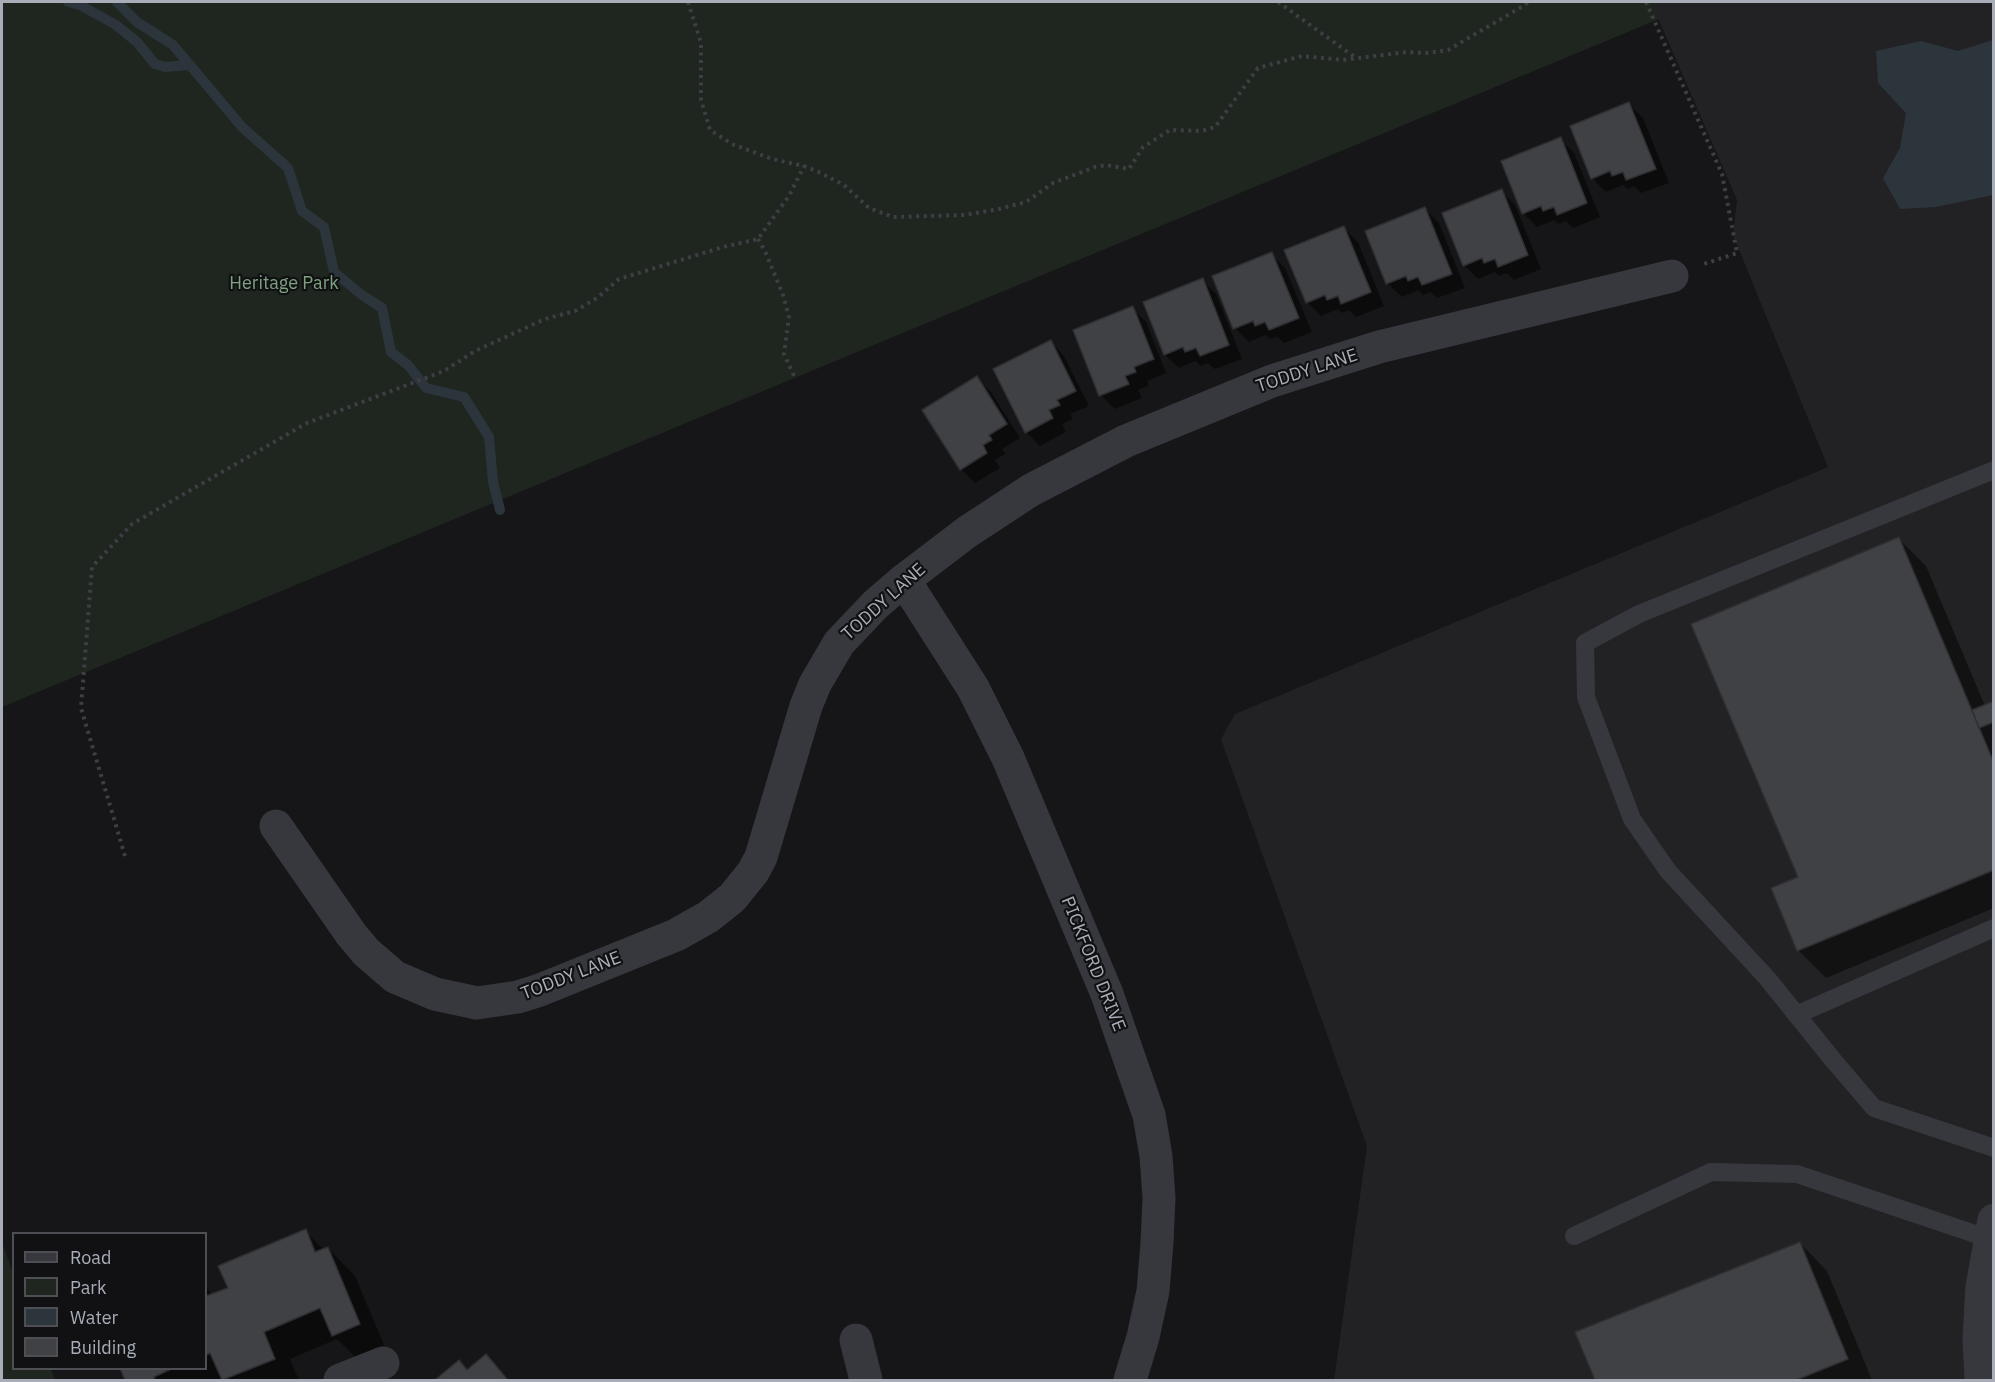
<!DOCTYPE html>
<html>
<head>
<meta charset="utf-8">
<style>
  body { margin:0 }
  #map { position:relative; width:1995px; height:1382px; overflow:hidden; background:#161618; font-family:"IBM Plex Sans",sans-serif }
  canvas { display:block }
  .frame { position:absolute; inset:0; border:3px solid #a8adb8; pointer-events:none }
  .legend { position:absolute; left:12px; top:1232px; width:195px; height:138px; box-sizing:border-box; background:#111113; border:2px solid #4d4f55; margin:0; padding:8px 10px; list-style:none; font-size:18px; color:#a8adb8 }
  .legend li { display:flex; align-items:center; gap:12px; height:30px }
  .legend b { width:30px; border:2px solid #4d4f55 }
</style>
</head>
<body>
<div id="map">
<canvas width="1995" height="1382"></canvas>
<div class="frame"></div>
<ul class="legend">
<li><b style="height:8px;background:#37383d"></b>Road</li>
<li><b style="height:16px;background:#1e261f"></b>Park</li>
<li><b style="height:16px;background:#2c353c"></b>Water</li>
<li><b style="height:16px;background:#404145"></b>Building</li>
</ul>
</div>
<script>
const c = document.querySelector('canvas').getContext('2d');
c.lineJoin = 'round';
function fill(path, color) {
  c.fillStyle = color;
  c.fill(path, 'evenodd');
}
function toPath(rows) {
  const path = new Path2D();
  for (const r of rows) {
    path.moveTo(r[0], r[1]);
    for (let i = 2; i < r.length; i += 2) path.lineTo(r[i], r[i + 1]);
  }
  return path;
}
function stroke(path, color, width, dash) {
  c.strokeStyle = color;
  c.lineWidth = width;
  c.lineCap = dash ? 'butt' : 'round';
  c.setLineDash(dash || []);
  c.stroke(path);
}
function write(font, color, halo, rows, align = 'center') {
  c.font = font + ' "IBM Plex Sans",sans-serif';
  c.lineWidth = 4.5;
  c.setLineDash([]);
  c.textBaseline = 'middle';
  c.strokeStyle = halo;
  c.fillStyle = color;
  for (const [text, x, y, turn = 0] of rows) {
    c.save();
    c.translate(x, y);
    c.rotate((+turn || 0) * Math.PI / 180);
    c.textAlign = isNaN(turn) ? turn : align;
    if (halo) c.strokeText(text, 0, 0);
    c.fillText(text, 0, 0);
    c.restore();
  }
}
const built = toPath([
  [1651,2,1993,2,1993,1380,1334,1380,1367,1146,1221,739,1235,714,1828,467,1733,235,1737,200]
]);
const green = toPath([
  [2,2,1651,2,1659,19,2,707],
  [2,1242,13,1273,14,1368,51,1369,55,1380,2,1380]
]);
const water = toPath([
  [1993,40,1993,195,1936,207,1900,209,1883,178,1900,148,1906,113,1878,83,1876,51,1921,41,1958,51]
]);
const shadow = toPath([
  [1629,104,1643,118,1669,183,1641,193,1634,186,1628,189,1623,185,1606,192,1592,178],
  [1560,139,1574,153,1600,217,1573,228,1566,221,1558,224,1554,220,1537,227,1523,213],
  [1501,191,1515,205,1541,269,1514,280,1507,273,1499,276,1495,272,1478,279,1464,265],
  [1425,209,1439,223,1465,288,1437,298,1430,292,1423,295,1419,290,1402,297,1388,284,1367,232],
  [1344,228,1358,242,1384,306,1356,317,1349,310,1342,313,1338,309,1321,316,1307,302],
  [1271,254,1285,268,1312,332,1284,343,1277,337,1270,339,1266,335,1249,342,1235,328],
  [1202,280,1216,294,1242,359,1215,369,1208,363,1200,366,1196,361,1179,368,1165,355,1145,303],
  [1132,308,1146,322,1166,373,1147,381,1149,386,1138,390,1142,398,1115,409,1101,395,1075,331],
  [1051,342,1064,356,1089,406,1070,414,1073,419,1062,424,1066,432,1040,446,1026,432],
  [977,378,991,392,1020,438,1002,449,1005,454,995,460,1000,468,975,483,961,469],
  [1899,539,1926,566,1985,706,1994,702,1994,908,1826,978,1799,951,1773,889,1800,878],
  [305,1231,324,1250,328,1248,355,1276,387,1352,361,1363,337,1339,290,1359,299,1380,126,1380,121,1368,206,1368,206,1287,214,1296,230,1289],
  [1800,1243,1827,1271,1872,1380,1596,1380,1577,1333],
  [486,1356,510,1380,437,1380,459,1362,468,1371]
]);
const stream = toPath([
  [68,2,80,5,116,25,137,42,155,64,165,67,189,65],
  [117,2,137,22,173,45,242,127,288,168,302,211,324,227,334,272,362,295,382,308,391,352,408,365,426,388,464,397,489,437,493,482,500,510]
]);
const building = toPath([
  [1629,102,1656,169,1626,180,1623,172,1612,176,1610,171,1591,179,1570,126,1629,102],
  [1561,137,1587,203,1557,215,1554,207,1543,211,1541,206,1522,214,1501,161,1561,137],
  [1502,189,1528,255,1498,267,1495,259,1484,263,1482,258,1463,266,1442,213,1502,189],
  [1425,207,1452,274,1422,285,1418,277,1408,281,1406,276,1386,284,1365,231,1425,207],
  [1344,226,1371,292,1341,304,1338,296,1327,300,1325,295,1306,303,1284,250,1344,226],
  [1272,252,1299,318,1269,330,1265,322,1255,326,1253,321,1233,329,1212,276,1272,252],
  [1203,278,1229,345,1200,356,1196,348,1185,352,1183,347,1164,355,1143,302,1203,278],
  [1133,306,1154,359,1134,367,1136,372,1125,376,1129,384,1099,396,1073,330,1133,306],
  [1051,340,1076,391,1057,400,1060,405,1049,410,1053,418,1025,433,993,369,1051,340],
  [977,376,1007,424,989,435,992,440,983,445,987,453,960,470,922,410,977,376],
  [1899,537,1994,763,1994,870,1797,951,1771,888,1798,877,1691,624,1899,537],
  [1994,701,1994,722,1979,728,1972,710,1994,701],
  [306,1229,315,1252,328,1247,360,1324,332,1336,320,1308,264,1332,275,1359,222,1380,210,1353,206,1355,206,1296,228,1288,218,1266,306,1229],
  [1800,1242,1848,1359,1796,1380,1595,1380,1575,1332,1800,1242],
  [486,1354,508,1380,435,1380,459,1360,467,1370,486,1354],
  [120,1368,173,1368,154,1377,155,1380,125,1380,120,1368]
]);
const path = toPath([
  [688,2,701,43,701,100,710,130,732,144,772,159,804,166,821,173,844,185,869,208,893,217,965,215,999,209,1026,202,1053,183,1095,167,1106,165,1129,169,1143,147,1170,130,1202,131,1215,127,1258,68,1302,56,1343,60,1407,52,1428,53,1448,50,1525,5,1528,2],
  [1278,2,1356,58],
  [1646,2,1722,174,1737,253,1701,265],
  [758,239,765,251,783,295,789,317,784,354,795,378],
  [125,856,81,708,92,567,132,524,307,423,444,371,475,351,545,319,575,311,597,298,619,279,723,247,758,239,789,196,804,166]
]);
const service = toPath([
  [1994,470,1639,614,1585,643,1586,697,1632,819,1668,871,1767,978,1833,1060,1874,1108,1994,1148],
  [1796,1015,1994,928],
  [1574,1236,1711,1172,1797,1174,1990,1239]
]);
const minor = toPath([
  [904,580,973,688,1008,758,1107,994,1149,1115,1156,1156,1159,1198,1157,1243,1153,1291,1143,1337,1130,1380],
  [276,826,351,934,366,952,395,977,435,994,477,1003,518,997,540,990,676,935,708,917,732,898,753,872,761,857,806,706,815,684,839,643,875,605,904,580,967,532,1031,490,1126,441,1272,381,1379,347,1672,276],
  [856,1340,866,1380],
  [340,1380,383,1363],
  [1981,1380,1979,1337,1982,1287,1994,1220]
]);
const parkNames = [
  ["Heritage Park",284,284]
];
const streetNames = [
  ["TODDY LANE",1307,371,-18],
  ["TODDY LANE",884,602,-42],
  ["PICKFORD DRIVE",1093,964,68],
  ["TODDY LANE",571,976,-21]
];
fill(built, '#222225');
fill(green, '#1e261f');
fill(water, '#2c353c');
fill(shadow, '#0007');
stroke(stream, '#2c353c', 10);
fill(building, '#404145');
stroke(building, '#303034', 1.5);
stroke(path, '#3d3f44', 4, [3, 4.5]);
stroke(service, '#37383d', 18);
stroke(minor, '#37383d', 33);
write('18px', '#7fa381', '#111113', parkNames);
write('18px', '#a8adb8', '#111113', streetNames);
</script>
</body>
</html>
